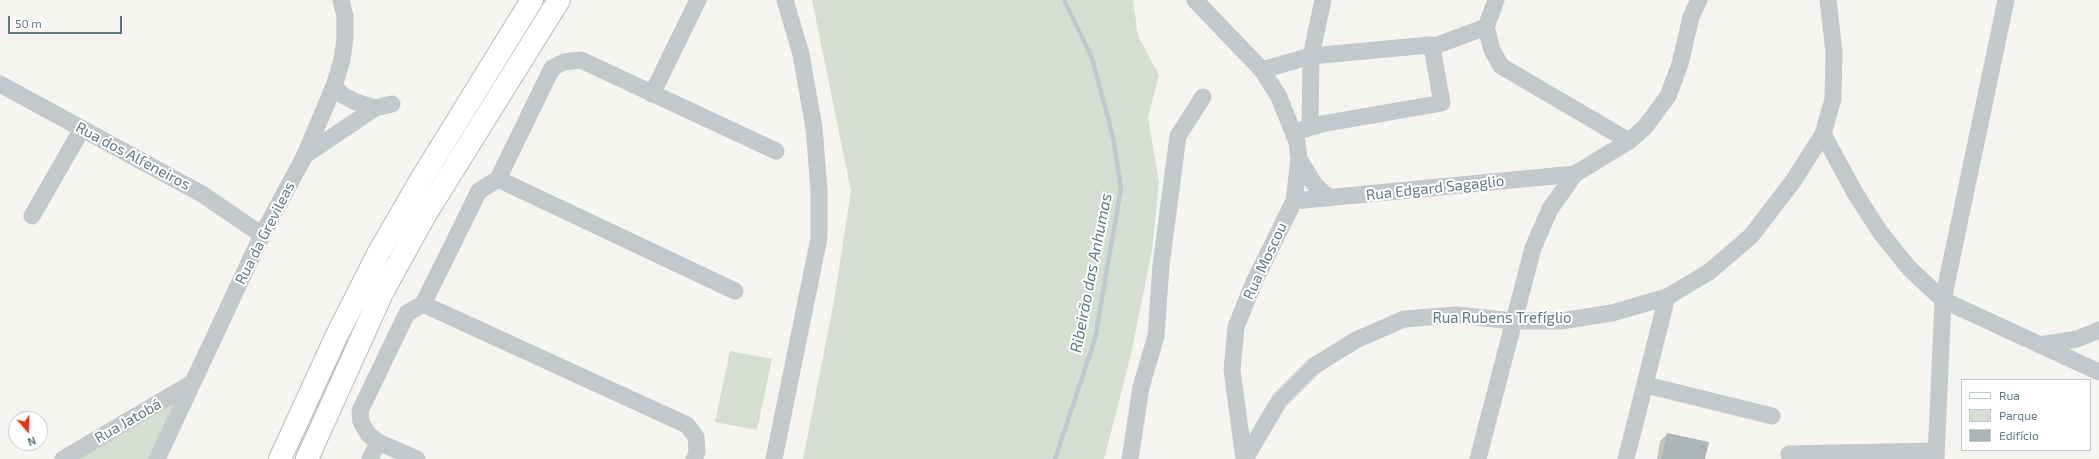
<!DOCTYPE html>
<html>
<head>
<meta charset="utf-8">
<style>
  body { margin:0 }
  #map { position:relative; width:2099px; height:459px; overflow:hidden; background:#f5f4f0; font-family:"Exo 2",sans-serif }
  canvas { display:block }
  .legend { position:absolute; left:1961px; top:379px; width:130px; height:72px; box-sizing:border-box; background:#fff; border:1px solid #bfc9ce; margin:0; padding:5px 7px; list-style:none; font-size:12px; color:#607884 }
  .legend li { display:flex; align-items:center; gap:8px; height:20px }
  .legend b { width:20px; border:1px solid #bfc9ce }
  .north { position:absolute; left:8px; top:411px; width:40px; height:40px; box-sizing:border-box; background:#fff; border:1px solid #bfc9ce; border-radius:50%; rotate:160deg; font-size:11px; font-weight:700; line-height:16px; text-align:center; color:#607884 }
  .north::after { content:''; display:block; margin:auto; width:14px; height:18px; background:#f42d10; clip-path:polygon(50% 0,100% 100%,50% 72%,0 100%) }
  .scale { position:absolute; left:8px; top:16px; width:114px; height:18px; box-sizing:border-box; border:2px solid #607884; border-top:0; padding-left:5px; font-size:12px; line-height:14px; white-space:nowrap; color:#607884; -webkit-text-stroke:3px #fff; paint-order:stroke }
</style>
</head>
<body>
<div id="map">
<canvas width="2099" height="459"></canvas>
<ul class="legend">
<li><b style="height:5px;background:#fff"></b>Rua</li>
<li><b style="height:11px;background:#d6ddd1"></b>Parque</li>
<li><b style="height:11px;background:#aab5b8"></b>Edifício</li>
</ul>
<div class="north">N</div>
<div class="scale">50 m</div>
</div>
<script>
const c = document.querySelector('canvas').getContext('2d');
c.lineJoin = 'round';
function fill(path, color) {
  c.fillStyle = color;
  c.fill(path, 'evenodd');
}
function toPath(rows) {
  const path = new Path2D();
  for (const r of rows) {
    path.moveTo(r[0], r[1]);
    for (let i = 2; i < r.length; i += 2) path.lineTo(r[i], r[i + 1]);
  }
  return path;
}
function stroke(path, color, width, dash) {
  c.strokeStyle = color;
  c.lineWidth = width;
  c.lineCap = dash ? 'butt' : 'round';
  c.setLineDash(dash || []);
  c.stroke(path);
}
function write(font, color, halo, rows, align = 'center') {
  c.font = font + ' "Exo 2",sans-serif';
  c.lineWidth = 4;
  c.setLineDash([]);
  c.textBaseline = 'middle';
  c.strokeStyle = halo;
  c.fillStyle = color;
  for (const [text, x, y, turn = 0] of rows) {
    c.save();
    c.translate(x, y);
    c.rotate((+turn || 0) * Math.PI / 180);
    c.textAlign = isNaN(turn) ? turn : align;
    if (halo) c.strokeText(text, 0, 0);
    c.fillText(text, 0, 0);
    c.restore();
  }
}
const green = toPath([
  [812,0,1133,0,1138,36,1159,75,1148,118,1159,182,1152,250,1130,359,1104,459,803,459,834,301,851,191],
  [730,351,772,359,757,430,715,422],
  [181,396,151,459,82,459,78,457]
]);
const shadow = toPath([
  [1667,434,1704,459,1657,459,1660,441]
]);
const stream = toPath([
  [1055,459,1095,339,1121,188,1113,137,1092,58,1064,0]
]);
const building = toPath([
  [1667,433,1709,442,1705,459,1661,459]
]);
const minor = toPath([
  [1195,0,1262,70,1279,97,1297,142,1299,159,1294,201,1254,282,1236,327,1232,370,1244,459],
  [1496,0,1486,27,1492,50,1501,66,1629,141],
  [1432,47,1486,27],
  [1262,70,1311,56,1430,45,1432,47],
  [0,84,202,194,262,235],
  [334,86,342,95,356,102,375,108],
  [652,94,698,0],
  [1310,127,1311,56,1323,0],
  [1301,130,1322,124,1442,103,1432,47],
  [1823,134,1855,193,1880,232,1909,268,1943,300,2099,372],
  [304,156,375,108,392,104],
  [1299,159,1315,185,1329,198],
  [498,179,735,291],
  [1294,201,1575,174],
  [32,216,82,129],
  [423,304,479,191,498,179,552,68,564,62,581,60,776,151],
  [2040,345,2077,339,2099,330],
  [1646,385,1772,416],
  [1789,454,1936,451],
  [63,459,192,383],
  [157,459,262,235,304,157,334,86,342,60,345,37,345,16,341,0],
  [370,459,378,442],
  [417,459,378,442,368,434,361,422,360,411,407,313,423,304,687,425,696,437,697,452,694,459],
  [774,459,819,238,819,190,814,128,801,54,785,0],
  [1130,459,1141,387,1156,336,1161,265,1178,136,1203,97],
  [1245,459,1279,401,1314,366,1356,340,1404,319,1456,315,1513,321,1561,321,1612,313,1667,297,1709,272,1751,236,1794,180,1823,134,1833,99,1834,52,1828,0],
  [1478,459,1533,248,1550,209,1575,174,1629,141,1645,127,1668,96,1680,64,1691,17,1699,0],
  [1626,459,1667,297],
  [1936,459,1943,300,2006,0]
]);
const major = toPath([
  [280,459,336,337,379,252,422,178,532,0],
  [307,459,382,293,425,215,559,0]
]);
const streetNames = [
  ["Rua dos Alfeneiros",133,156,28],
  ["Rua Edgard Sagaglio",1435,188,-6],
  ["Rua da Grevileas",265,233,-63],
  ["Rua Moscou",1265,261,-65],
  ["Rua Rubens Trefíglio",1502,318],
  ["Rua Jatobá",128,421,-30]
];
const waterNames = [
  ["Ribeirão das Anhumas",1091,273,-79]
];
fill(green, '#d6ddd1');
fill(shadow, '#0003');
stroke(stream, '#bccace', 4.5);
fill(building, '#aab5b8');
stroke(major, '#b6bbbe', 24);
stroke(minor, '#c3c8ca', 17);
stroke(major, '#fff', 22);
write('15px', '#607884', '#fff', streetNames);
write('italic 16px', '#5c7b82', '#fff', waterNames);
</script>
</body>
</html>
